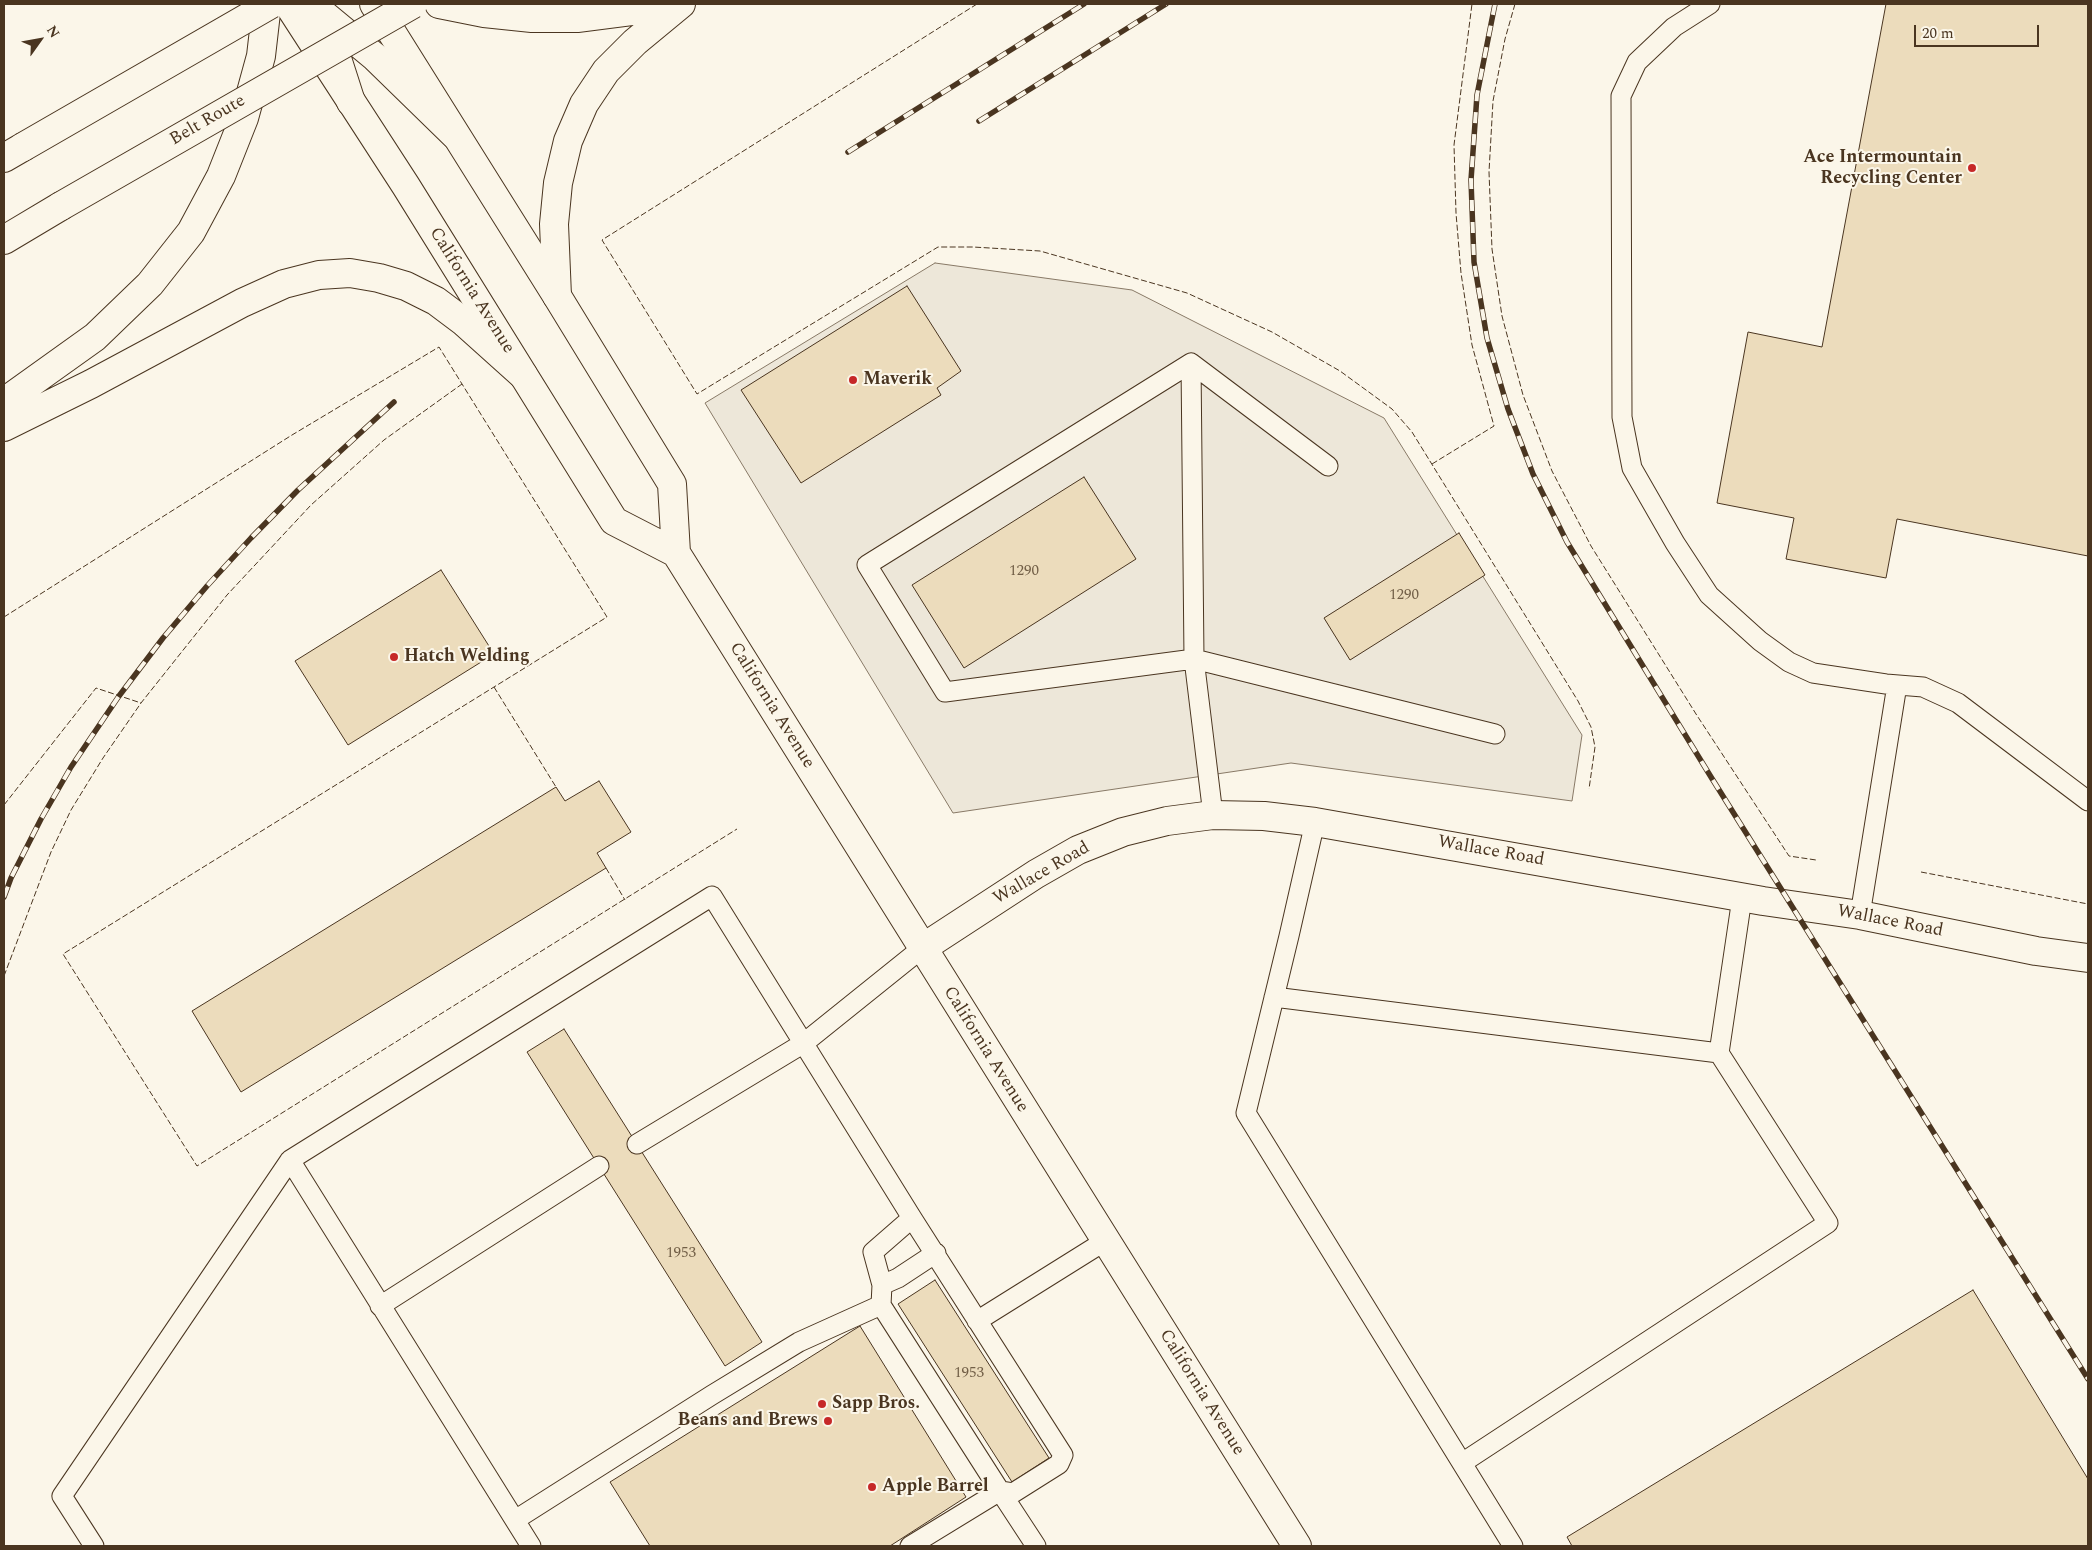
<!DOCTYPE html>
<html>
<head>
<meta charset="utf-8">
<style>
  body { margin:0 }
  #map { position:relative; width:2092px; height:1550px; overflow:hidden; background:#fbf6e9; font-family:Spectral,serif }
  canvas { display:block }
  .frame { position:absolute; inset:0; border:5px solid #4a3520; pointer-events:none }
  .north { position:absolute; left:15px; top:15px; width:50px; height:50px; -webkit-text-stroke:4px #fbf6e9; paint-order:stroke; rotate:58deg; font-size:14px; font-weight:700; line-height:20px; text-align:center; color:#4a3520 }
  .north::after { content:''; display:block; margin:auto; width:18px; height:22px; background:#4a3520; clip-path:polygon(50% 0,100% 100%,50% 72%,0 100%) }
  .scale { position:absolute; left:1914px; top:25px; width:125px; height:22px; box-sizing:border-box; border:2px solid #4a3520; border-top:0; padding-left:6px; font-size:15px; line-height:18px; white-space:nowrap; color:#4a3520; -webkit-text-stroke:4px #fbf6e9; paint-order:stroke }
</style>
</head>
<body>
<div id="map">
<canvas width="2092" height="1550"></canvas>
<div class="frame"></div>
<div class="north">N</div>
<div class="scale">20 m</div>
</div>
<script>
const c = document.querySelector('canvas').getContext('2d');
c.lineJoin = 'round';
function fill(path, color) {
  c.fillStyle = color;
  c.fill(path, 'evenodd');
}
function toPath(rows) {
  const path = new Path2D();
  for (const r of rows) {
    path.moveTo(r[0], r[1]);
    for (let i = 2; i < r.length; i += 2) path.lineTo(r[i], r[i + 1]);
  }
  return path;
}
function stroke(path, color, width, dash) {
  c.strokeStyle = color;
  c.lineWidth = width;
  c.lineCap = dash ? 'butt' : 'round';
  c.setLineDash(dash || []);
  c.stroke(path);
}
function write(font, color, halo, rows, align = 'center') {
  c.font = font + ' Spectral,serif';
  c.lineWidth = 4;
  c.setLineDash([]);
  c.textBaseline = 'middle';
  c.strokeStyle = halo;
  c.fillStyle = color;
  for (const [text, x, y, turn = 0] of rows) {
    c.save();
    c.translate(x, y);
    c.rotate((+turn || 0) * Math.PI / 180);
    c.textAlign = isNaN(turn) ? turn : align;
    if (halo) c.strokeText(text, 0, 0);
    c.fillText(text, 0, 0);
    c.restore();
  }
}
const parking = toPath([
  [935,263,1132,290,1384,418,1582,735,1572,801,1291,763,953,813,705,403,935,263]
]);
const building = toPath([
  [1886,4,2088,4,2088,556,1897,519,1886,578,1786,559,1794,518,1717,503,1748,332,1822,347,1886,4],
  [907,286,961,371,937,388,941,395,801,483,741,390,907,286],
  [1084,477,1136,559,964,668,912,585,1084,477],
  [1459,533,1485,575,1350,660,1324,618,1459,533],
  [441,570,494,654,348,745,295,661,441,570],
  [599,781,631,832,597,853,606,868,241,1092,192,1011,556,787,565,801,599,781],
  [564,1029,762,1342,725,1366,527,1052,564,1029],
  [935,1280,1049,1458,1012,1482,898,1304,935,1280],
  [1973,1290,2088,1479,2088,1546,1572,1546,1567,1537,1973,1290],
  [860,1326,966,1497,890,1546,650,1546,610,1482,860,1326]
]);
const service = toPath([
  [1710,4,1674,27,1637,62,1621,96,1622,417,1632,468,1675,543,1709,595,1760,641,1789,662,1813,673,1886,684,1923,687,1958,703,2088,801],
  [1191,363,1194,659,1495,734],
  [1213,815,1194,659,945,692,867,565,1191,363,1328,466],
  [1315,822,1289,936,1246,1113,1513,1546],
  [1860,915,1897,685],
  [1274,997,1719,1053,1742,898],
  [637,1144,804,1043,921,949],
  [882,1285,873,1252,912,1218],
  [380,1306,599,1166],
  [977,1321,1105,1241],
  [1462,1463,1828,1223,1719,1053],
  [515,1520,712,1395,799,1342,881,1305],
  [94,1546,62,1496,290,1160],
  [531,1546,290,1160,712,896,912,1218,1063,1455,1059,1464,1013,1493,1000,1491,1036,1546],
  [910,1546,1000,1491,881,1305,882,1285,898,1278,936,1253]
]);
const minor = toPath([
  [921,949,1036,874,1078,850,1123,832,1167,821,1213,815,1264,816,1315,822,1763,901,1860,915,2036,951,2088,958]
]);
const secondary = toPath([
  [288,4,406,186,614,521,676,553],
  [374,4,557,296,672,484,676,553,1297,1546]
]);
const motorway = toPath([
  [311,4,375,57,455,135],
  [439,4,484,13,532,18,577,18,678,5],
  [327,27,351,102],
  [4,158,23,147],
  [4,240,61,206],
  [557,296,554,224,558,183,568,141,584,104,606,71,635,42,681,4],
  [4,402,95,337,150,284,191,232,221,176,244,118,261,56,267,4],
  [4,427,91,384,242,303,284,284,319,275,350,273,379,278,406,286,436,301,464,322,523,375]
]);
const rail = toPath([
  [1495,4,1477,95,1471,180,1474,262,1487,338,1508,409,1533,474,1567,542,1711,777,2088,1379],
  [979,121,1166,4],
  [848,152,1084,4],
  [4,897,11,878,41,819,71,767,119,696,163,638,207,586,251,538,298,490,394,402]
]);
const motorwayBridge = toPath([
  [23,147,271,4],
  [61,206,413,4]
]);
const fence = toPath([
  [977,4,602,240,697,394,938,247,973,247,1040,251,1187,293,1272,332,1340,371,1392,409,1412,432,1578,701,1591,727,1595,747,1589,789],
  [1515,4,1505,39,1493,101,1489,172,1492,249,1502,316,1523,395,1552,471,1591,546,1696,714,1789,856,1816,860],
  [1432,464,1494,426,1472,345,1461,273,1456,213,1454,145,1472,4],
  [4,617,292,435,439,347,607,617,63,954,197,1166,737,829],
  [494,687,556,787],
  [4,805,96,688,141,703],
  [606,868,625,900],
  [1921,872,2088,904],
  [4,976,51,852,71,810,103,758,141,703,227,595,311,505,384,440,462,384]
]);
const markers = [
  [1972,168,5,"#c62828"],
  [853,380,5,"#c62828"],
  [394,657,5,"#c62828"],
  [822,1404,5,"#c62828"],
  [828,1421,5,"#c62828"],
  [872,1487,5,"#c62828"]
];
const numberNames = [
  ["1290",1024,572],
  ["1290",1404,596],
  ["1953",681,1254],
  ["1953",969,1374]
];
const streetNames = [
  ["Belt Route",208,121,-30],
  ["California Avenue",471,291,58],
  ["California Avenue",771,706,58],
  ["Wallace Road",1491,852,10],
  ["Wallace Road",1042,874,-30],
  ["Wallace Road",1890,922,11],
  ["California Avenue",985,1050,58],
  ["California Avenue",1201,1393,58]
];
const poiNames = [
  ["Ace Intermountain",1962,158,"right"],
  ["Recycling Center",1962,179,"right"],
  ["Maverik",863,380],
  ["Hatch Welding",404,657],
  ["Sapp Bros.",832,1404],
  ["Beans and Brews",818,1421,"right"],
  ["Apple Barrel",882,1487]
];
fill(parking, '#ede7d9');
stroke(parking, '#887966', 1);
fill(building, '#ecdcbc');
stroke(building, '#4a3520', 1);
stroke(service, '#4a3520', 21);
stroke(minor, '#4a3520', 30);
stroke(secondary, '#4a3520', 30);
stroke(motorway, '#4a3520', 30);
stroke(service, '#fbf6e9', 19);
stroke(minor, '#fbf6e9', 28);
stroke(secondary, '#fbf6e9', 28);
stroke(motorway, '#fbf6e9', 28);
stroke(rail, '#4a3520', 5.5);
stroke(rail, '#fbf6e9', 4, [11]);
stroke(motorwayBridge, '#4a3520', 30, []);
stroke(motorwayBridge, '#fbf6e9', 28);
stroke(fence, '#4a3520', 1, [6, 2.5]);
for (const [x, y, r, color] of markers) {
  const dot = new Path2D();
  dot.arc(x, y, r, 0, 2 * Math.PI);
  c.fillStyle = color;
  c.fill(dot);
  stroke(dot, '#fbf6e9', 2);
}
write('15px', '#725f47', null, numberNames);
write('18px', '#4a3520', '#fbf6e9', streetNames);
write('bold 18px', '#4a3520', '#fbf6e9', poiNames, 'left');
</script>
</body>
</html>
